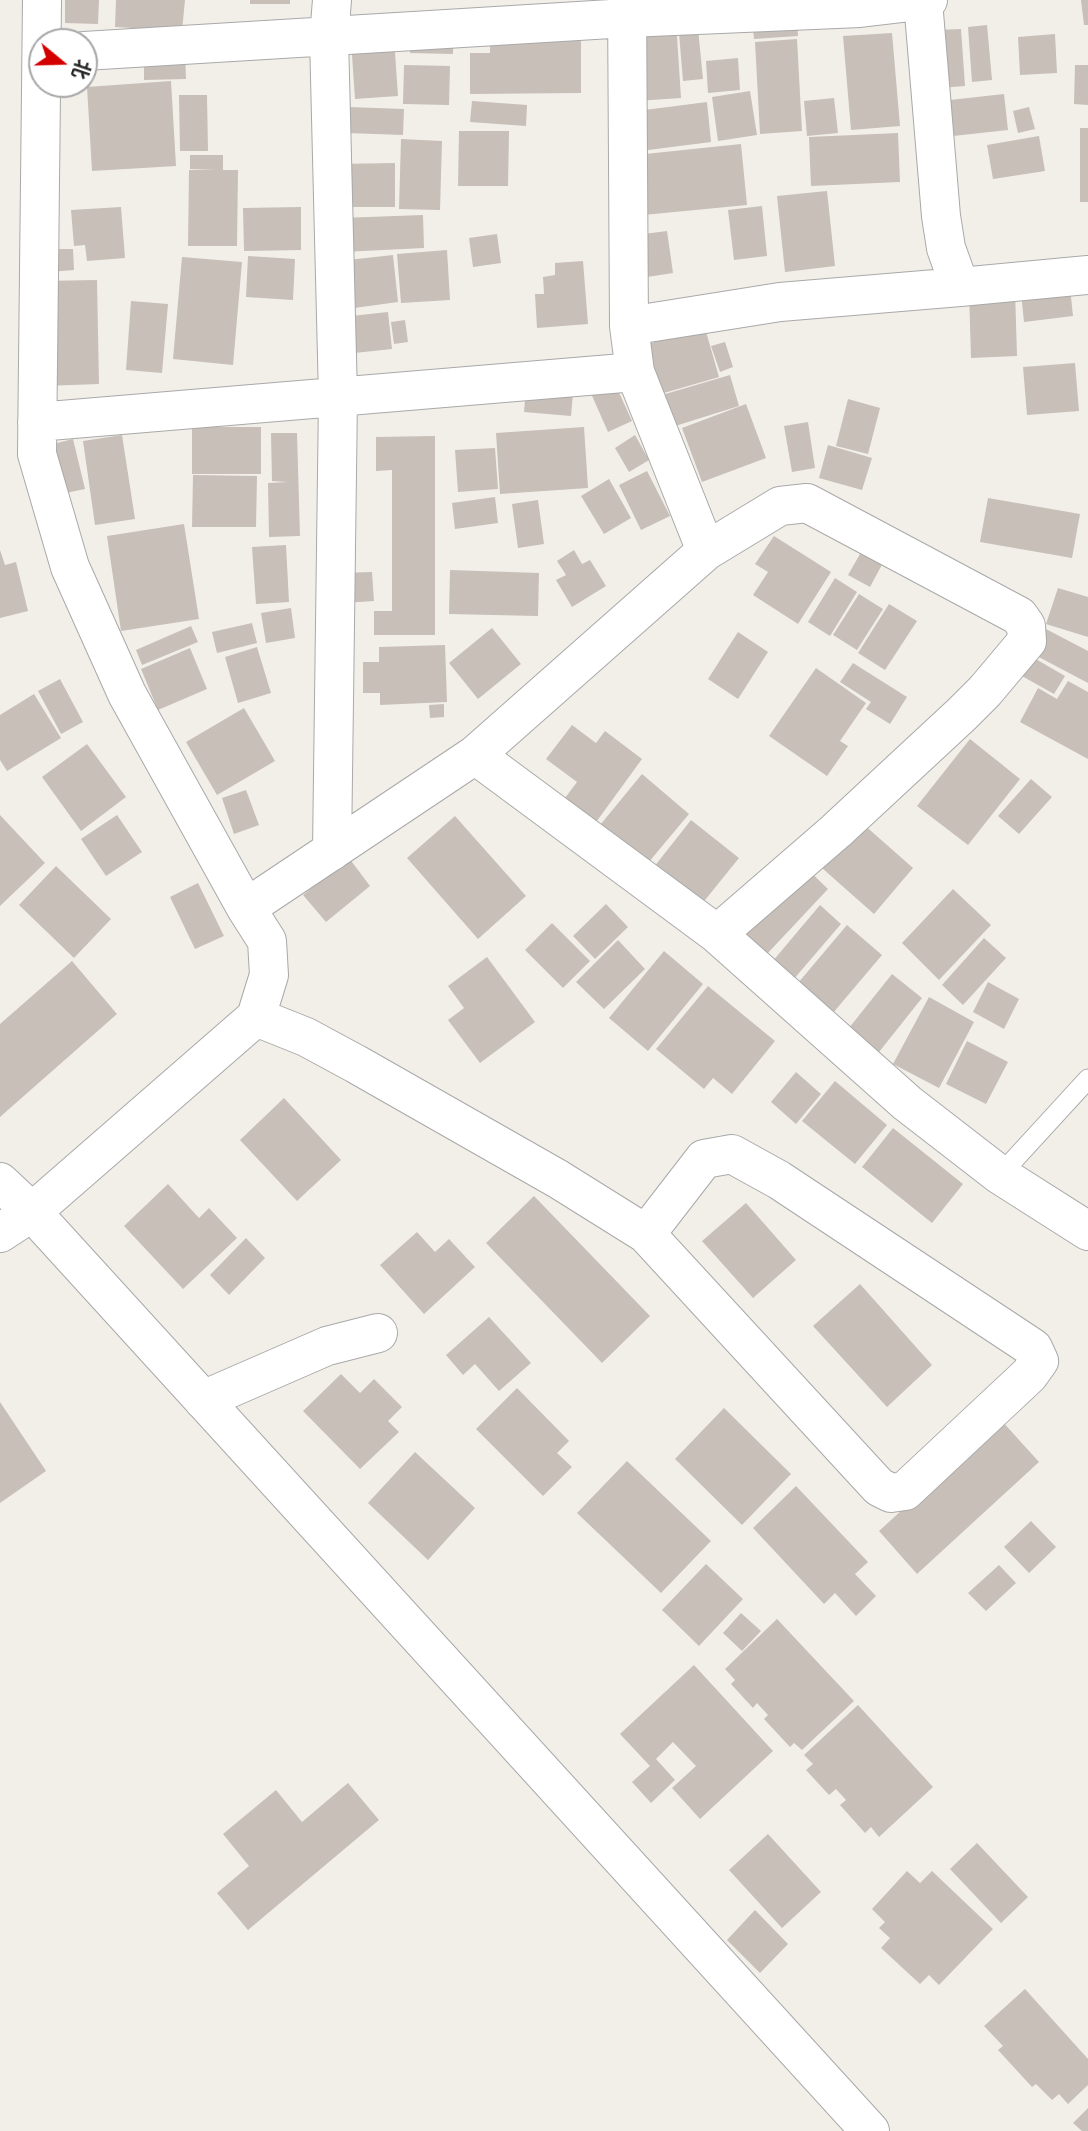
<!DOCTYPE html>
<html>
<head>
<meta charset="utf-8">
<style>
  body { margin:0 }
  #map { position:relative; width:1088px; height:2131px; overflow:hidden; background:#f2efe9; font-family:Figtree,"Noto Sans SC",sans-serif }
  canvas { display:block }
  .north { position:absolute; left:28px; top:28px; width:70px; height:70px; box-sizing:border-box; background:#fff; border:2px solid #a7a7a7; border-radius:50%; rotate:109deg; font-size:19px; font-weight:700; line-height:28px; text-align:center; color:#222 }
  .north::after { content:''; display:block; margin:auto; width:24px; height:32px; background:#d40000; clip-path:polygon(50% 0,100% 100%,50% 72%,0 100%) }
</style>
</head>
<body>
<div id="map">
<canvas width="1088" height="2131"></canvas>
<div class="north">北</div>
</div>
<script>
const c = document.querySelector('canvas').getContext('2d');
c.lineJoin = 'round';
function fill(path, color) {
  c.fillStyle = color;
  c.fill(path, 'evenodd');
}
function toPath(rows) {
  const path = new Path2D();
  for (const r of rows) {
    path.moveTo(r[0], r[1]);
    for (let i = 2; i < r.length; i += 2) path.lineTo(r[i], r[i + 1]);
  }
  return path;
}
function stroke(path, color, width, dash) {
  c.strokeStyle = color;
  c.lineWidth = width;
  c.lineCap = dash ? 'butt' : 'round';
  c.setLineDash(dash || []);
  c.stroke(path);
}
const building = toPath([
  [65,0,99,0,98,24,65,23],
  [116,0,185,0,182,31,115,27],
  [250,0,290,0,290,4,250,4],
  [1081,0,1088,0,1088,25,1084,25],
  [796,6,798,36,754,39,751,10],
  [697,19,703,79,683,81,678,21],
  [676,21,681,98,621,102,616,24],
  [987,25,992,80,972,82,968,27],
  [581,27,581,93,470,94,470,53,490,53,490,40],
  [961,29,965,86,939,88,935,30],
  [410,32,453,33,453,54,410,53],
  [892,33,900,126,851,130,843,36],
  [1055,34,1057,73,1020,75,1018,37],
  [394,38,398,96,355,99,351,41],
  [797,39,802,131,760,134,755,42],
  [144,52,185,52,186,79,144,80],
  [738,58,740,90,708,93,706,61],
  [404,65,450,66,449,105,403,104],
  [1075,65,1088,65,1088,105,1074,104],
  [171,81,176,166,92,171,87,87],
  [750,91,757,135,718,141,712,97],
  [1004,94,1008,130,944,137,941,101],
  [179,95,207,95,208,151,180,151],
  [834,98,838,133,807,136,804,101],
  [472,101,527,105,526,126,470,122],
  [707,102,711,142,625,153,621,113],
  [348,107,404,109,403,135,347,133],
  [1029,107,1035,129,1018,133,1013,111],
  [1080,128,1088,128,1088,202,1080,202],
  [459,131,509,131,508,186,458,186],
  [898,133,900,182,811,186,809,137],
  [1039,136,1045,171,993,179,987,145],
  [401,139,442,141,440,210,399,209],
  [741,144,747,205,633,216,626,156],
  [190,155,223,155,223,170,238,170,237,246,188,246,189,170,216,170,190,169],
  [395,163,395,207,335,207,336,164],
  [827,191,835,266,785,272,777,196],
  [762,206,767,256,734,260,728,210],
  [121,207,125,258,87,261,85,245,74,246,71,210],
  [301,207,301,250,244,251,243,208],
  [423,215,424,248,342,252,340,218],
  [667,231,673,273,634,279,628,236],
  [497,234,501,263,473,267,469,238],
  [47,249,73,249,74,270,49,272],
  [447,250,450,300,401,303,397,254],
  [393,255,398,302,354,308,348,260],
  [248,256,295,259,293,300,246,297],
  [182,257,242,262,233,365,173,359],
  [583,261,588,324,537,328,535,294,544,294,543,277,555,275,555,263],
  [1069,278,1073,316,1024,322,1020,283],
  [97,280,99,384,43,386,42,281],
  [1015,290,1017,356,971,358,969,291],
  [131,301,168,304,162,373,126,370],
  [388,312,392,349,345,354,342,317],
  [405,320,408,342,394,344,391,322],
  [705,328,719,377,657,395,644,345],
  [725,342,733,367,720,372,711,346],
  [605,362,632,421,608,432,582,373],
  [1075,363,1079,411,1027,415,1023,367],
  [730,375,739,406,672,427,662,395],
  [527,377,574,381,571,416,524,412],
  [848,399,880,408,868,454,836,446],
  [746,404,766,458,702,482,682,428],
  [808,422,815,468,792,472,784,426],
  [192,427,261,427,261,474,192,474],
  [584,427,588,488,500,494,496,433],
  [271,433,297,433,300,536,269,537,268,483,288,482,272,481],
  [122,435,135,519,95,525,83,441],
  [635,435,649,460,629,472,615,448],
  [435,436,435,635,374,635,374,611,392,611,392,470,376,471,376,437],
  [73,439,85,489,61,494,49,445],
  [828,445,872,458,862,490,819,478],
  [495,448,498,489,458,492,455,450],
  [647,471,670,516,641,530,619,485],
  [193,475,257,476,256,527,192,527],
  [609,479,631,518,604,534,581,496],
  [495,497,498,523,455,529,452,503],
  [988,498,1080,514,1072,558,980,542],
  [538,500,544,544,518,548,512,504],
  [184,524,199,619,121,631,107,536],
  [774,536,831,572,798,624,753,595,768,572,755,564],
  [286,545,289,602,256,604,252,547],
  [864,547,885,559,870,587,848,575],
  [0,550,5,565,16,562,28,611,0,618],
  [574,550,582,564,590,560,606,586,572,607,556,580,566,575,557,561],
  [450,570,539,573,538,616,449,614],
  [372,572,374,601,343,603,342,573],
  [835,578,857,592,830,636,808,622],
  [1058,588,1088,597,1088,637,1046,624],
  [859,594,883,609,857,650,833,635],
  [889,604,917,621,885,670,858,653],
  [291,608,295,638,266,643,261,613],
  [252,623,257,643,217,653,212,632],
  [191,626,198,642,142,665,136,650],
  [492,628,521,664,478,699,449,663],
  [1046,629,1088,651,1088,683,1033,654],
  [738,632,768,652,738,699,708,679],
  [445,645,447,702,380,705,380,693,363,693,363,662,379,662,379,647],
  [257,647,271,693,238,703,225,657],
  [1015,647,1065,676,1054,694,1004,666],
  [190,648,207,689,158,710,141,669],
  [853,663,907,697,890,724,866,709,871,702,840,682],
  [816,668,866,703,840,741,848,746,827,776,769,736],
  [60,679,83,722,61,734,38,691],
  [1068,681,1088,692,1088,759,1020,722,1038,688,1057,699],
  [34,694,61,738,7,771,0,760,0,715],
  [444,704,444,717,430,718,429,705],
  [244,708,275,761,217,795,186,742],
  [572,725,596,743,605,731,642,759,594,825,562,802,577,782,546,759],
  [970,739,1020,779,968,845,917,806],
  [87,744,126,797,81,831,42,777],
  [642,774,689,814,643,869,596,830],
  [1031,779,1052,797,1019,834,998,816],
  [246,790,259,825,234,834,222,798],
  [0,815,45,863,0,906],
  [117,815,142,852,106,876,81,839],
  [455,816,526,896,478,939,407,858],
  [691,820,739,858,697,910,650,872],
  [862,823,913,868,874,914,822,868],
  [349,858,370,886,326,922,303,895],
  [800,862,828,889,766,955,738,929],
  [56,866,111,919,74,958,19,905],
  [198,883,224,936,195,949,170,897],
  [953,889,991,925,939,980,902,943],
  [606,904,628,927,595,959,573,936],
  [820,905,841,924,793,980,772,962],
  [552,923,590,961,563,988,525,950],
  [847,925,882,955,833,1013,798,983],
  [984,938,1006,958,963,1005,942,985],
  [618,940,645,969,604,1009,576,982],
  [664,951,703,984,648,1051,609,1018],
  [487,957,535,1022,480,1063,448,1020,464,1008,448,986],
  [72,961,117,1014,0,1117,0,1024],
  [892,974,922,998,879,1052,849,1028],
  [988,982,1019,999,1004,1029,973,1012],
  [708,986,775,1041,732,1094,713,1078,704,1089,656,1049],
  [929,997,974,1022,939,1088,893,1064],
  [967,1041,1008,1062,986,1104,946,1084],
  [796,1072,821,1094,796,1124,771,1102],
  [835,1081,887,1125,855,1164,802,1121],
  [284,1098,341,1160,297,1201,240,1140],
  [893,1128,963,1184,932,1223,862,1167],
  [168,1184,199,1218,209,1208,237,1238,183,1289,124,1226],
  [534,1196,650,1316,602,1363,486,1243],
  [746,1203,796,1260,753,1298,702,1241],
  [417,1232,435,1252,449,1239,475,1267,424,1314,380,1265],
  [246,1238,265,1258,229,1295,210,1275],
  [860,1284,932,1365,887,1407,813,1326],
  [489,1317,531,1363,499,1391,475,1364,463,1375,446,1355],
  [341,1374,360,1393,374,1379,402,1407,388,1421,399,1432,360,1469,303,1411],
  [517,1388,569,1441,557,1453,572,1467,543,1496,476,1429],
  [0,1402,46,1471,0,1503],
  [724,1408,791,1474,742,1525,675,1459],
  [1001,1420,1039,1462,917,1574,879,1531],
  [415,1452,475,1508,428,1560,368,1503],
  [627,1461,711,1541,661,1593,577,1513],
  [796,1486,868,1562,855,1574,876,1596,856,1616,835,1593,824,1604,753,1528],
  [1031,1521,1056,1547,1029,1573,1004,1547],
  [706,1564,743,1599,699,1646,662,1610],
  [999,1565,1016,1583,986,1611,968,1593],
  [741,1613,761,1631,742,1651,723,1633],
  [777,1619,854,1701,802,1750,794,1743,790,1747,764,1719,768,1715,757,1703,753,1708,731,1684,735,1680,725,1669],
  [694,1665,773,1751,700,1819,672,1788,696,1766,673,1742,656,1759,675,1780,651,1803,632,1782,650,1766,620,1734],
  [858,1705,933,1787,879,1837,871,1827,865,1833,840,1805,846,1800,836,1789,829,1795,806,1770,813,1764,804,1755],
  [348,1783,379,1820,248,1930,217,1893,249,1866,223,1834,276,1790,302,1822],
  [768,1834,821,1892,782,1928,729,1870],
  [977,1843,1028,1897,1001,1923,950,1869],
  [907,1871,920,1883,932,1871,993,1929,939,1985,929,1975,920,1984,881,1948,890,1938,879,1928,885,1922,872,1909],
  [755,1910,788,1944,760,1973,727,1940],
  [1025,1989,1088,2059,1088,2085,1068,2104,1059,2094,1052,2100,1036,2084,1032,2087,998,2050,1003,2046,984,2026],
  [1088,2108,1088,2131,1082,2131,1073,2123]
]);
const service = toPath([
  [1000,1175,1088,1079]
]);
const minor = toPath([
  [627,0,629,326,635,372,706,551],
  [923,1,941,216,946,248,960,287,1088,275],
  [84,51,627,18,860,8,928,0],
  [629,326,780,302,960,287],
  [37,422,635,372],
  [475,755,717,934,907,1103,1000,1175,1088,1231],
  [332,851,338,397,329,37,332,0],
  [246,908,475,755,706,551,780,506,807,503,1019,616,1026,626,1027,641,985,691,962,714,836,831,717,934],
  [256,1017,306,1037,356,1064,558,1179,646,1234,879,1487,891,1493,905,1491,1029,1375,1039,1361,1033,1348,779,1180,732,1154,704,1159,646,1234],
  [0,1182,32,1212,870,2131],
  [0,1233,32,1212,256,1017,269,975,267,941,246,908,127,694,70,567,37,454,42,0],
  [203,1400,327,1346,378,1333]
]);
fill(building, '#c7bfb8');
stroke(service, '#a9a9a9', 21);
stroke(minor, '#a9a9a9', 40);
stroke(service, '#fff', 19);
stroke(minor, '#fff', 38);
</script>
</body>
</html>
